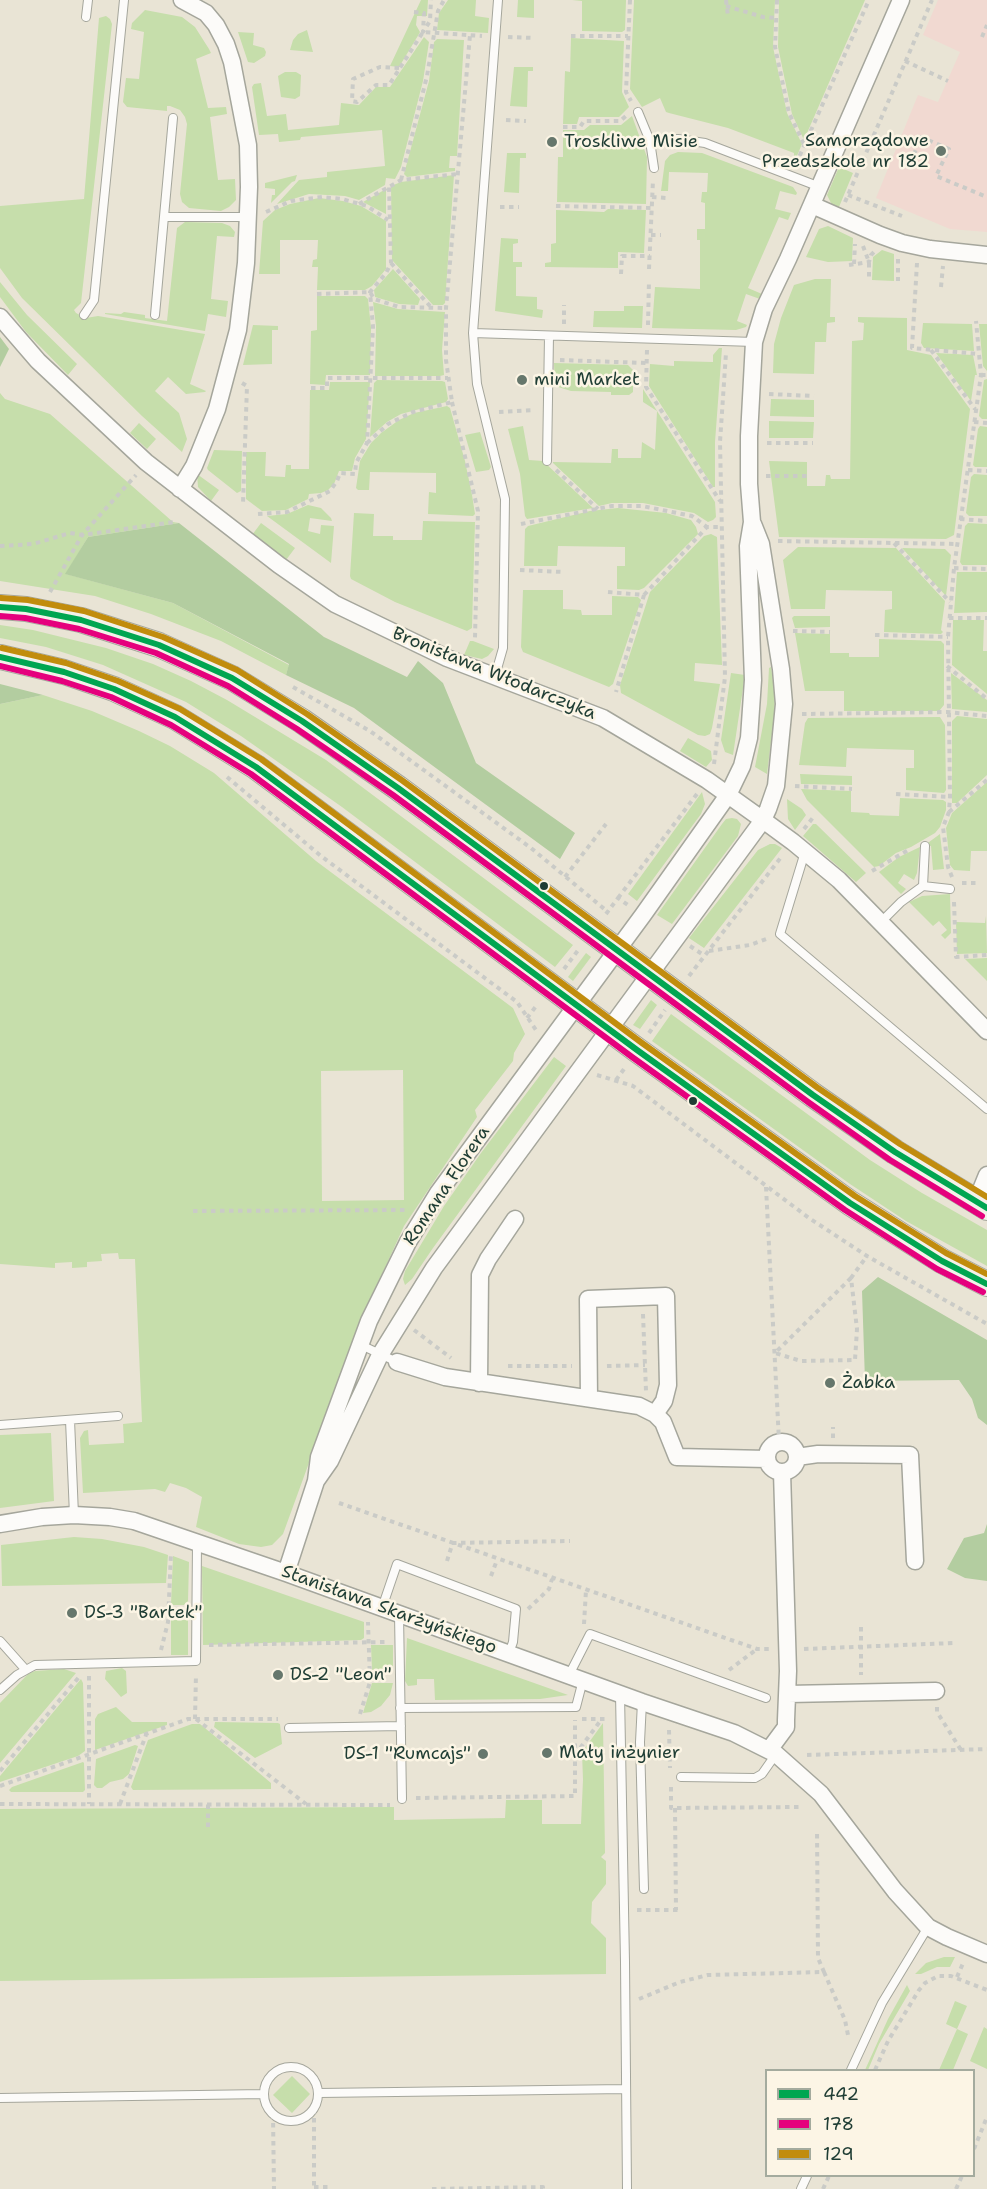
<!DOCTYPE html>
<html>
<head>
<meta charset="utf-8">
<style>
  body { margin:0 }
  #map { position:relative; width:987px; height:2189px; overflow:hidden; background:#e9e4d5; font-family:"Shantell Sans",sans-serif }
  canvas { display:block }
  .legend { position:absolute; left:765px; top:2069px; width:210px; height:108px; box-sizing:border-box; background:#fcf5e5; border:2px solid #a4ab9e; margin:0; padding:8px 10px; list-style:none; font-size:18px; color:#1f3d34 }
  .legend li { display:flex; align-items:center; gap:12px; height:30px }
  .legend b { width:30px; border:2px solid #a4ab9e }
</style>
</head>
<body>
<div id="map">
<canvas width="987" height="2189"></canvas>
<ul class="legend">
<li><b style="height:8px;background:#00a651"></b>442</li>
<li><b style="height:8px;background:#e5007d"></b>178</li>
<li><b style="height:8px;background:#c18c0d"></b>129</li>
</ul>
</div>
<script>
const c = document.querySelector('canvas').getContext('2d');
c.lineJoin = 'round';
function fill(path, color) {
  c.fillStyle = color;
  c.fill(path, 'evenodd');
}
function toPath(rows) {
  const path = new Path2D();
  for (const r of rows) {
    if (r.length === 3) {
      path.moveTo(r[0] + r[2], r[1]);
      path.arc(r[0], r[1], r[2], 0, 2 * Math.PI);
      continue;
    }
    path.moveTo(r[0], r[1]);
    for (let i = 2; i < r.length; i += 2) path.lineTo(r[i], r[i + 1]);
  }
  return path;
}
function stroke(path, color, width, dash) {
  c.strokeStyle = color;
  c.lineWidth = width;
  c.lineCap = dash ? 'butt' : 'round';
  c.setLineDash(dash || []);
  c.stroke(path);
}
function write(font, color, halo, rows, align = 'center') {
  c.font = font + ' "Shantell Sans",sans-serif';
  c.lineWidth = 5;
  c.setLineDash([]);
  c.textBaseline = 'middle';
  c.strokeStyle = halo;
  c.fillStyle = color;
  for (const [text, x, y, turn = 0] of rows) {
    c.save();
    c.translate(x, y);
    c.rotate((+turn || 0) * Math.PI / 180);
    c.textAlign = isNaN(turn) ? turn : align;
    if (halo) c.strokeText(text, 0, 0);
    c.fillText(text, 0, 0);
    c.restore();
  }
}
const built = toPath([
  [938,0,987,0,987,232,950,229,876,198,918,95,938,102,960,52,923,35]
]);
const green = toPath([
  [421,0,428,0,427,16,417,16,416,25,420,32,419,34,399,67,390,66],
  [448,0,476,0,475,16,489,18,488,33,437,30,439,13],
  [518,0,534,0,534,18,517,17],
  [572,0,626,0,625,30,622,32,582,31,582,1],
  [634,0,775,0,773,47,787,113,802,144,794,163,794,153,728,128,669,113,666,112,660,98,642,107,630,89],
  [779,0,865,0,804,140,792,114,778,47],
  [145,10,182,17,195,27,209,49,211,53,196,59,208,108,226,107,227,114,210,117,218,180,235,179,236,200,229,207,221,211,189,208,182,202,180,194,187,124,185,117,180,110,170,106,167,106,167,111,127,107,123,102,126,78,139,79,144,32,131,29,132,23],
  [106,16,110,19,112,24,81,303,74,310,76,313,86,318,98,316,205,334,190,384,206,391,205,392,186,394,168,377,155,391,179,413,187,439,182,452,142,416,22,298,0,268,0,206,84,199,99,18],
  [307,30,313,52,290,50,293,40,298,34],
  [238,32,254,33,253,45,264,48,266,52,265,56,254,63,248,62],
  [424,37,429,42,423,81,401,167,395,179,386,178,385,185,359,200,345,196,309,194,277,204,299,180,327,177,327,172,385,166,382,130,301,137,300,140,279,142,278,134,259,135,252,87,254,84,261,83,267,116,286,114,288,130,339,125,341,103,359,105,376,87,390,87],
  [571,38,624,41,622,92,629,107,619,117,579,117,577,124,563,124,565,71,570,72],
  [437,39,464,40,457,156,450,156,449,168,455,168,455,171,407,177,404,174,429,81,434,42],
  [514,67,533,67,533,71,528,71,527,107,510,106],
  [285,72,296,72,301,75,300,96,295,99,281,97,278,76],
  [632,116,647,157,646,204,557,202,558,157,563,157,563,130,584,130,590,125,621,125],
  [678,152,702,153,793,187,797,193,796,195,780,191,775,209,791,213,788,220,779,217,748,288,762,294,760,299,746,294,737,321,747,325,746,327,736,330,652,328,655,287,700,289,700,240,697,240,697,229,705,229,705,203,701,202,702,192,707,192,708,173,669,172,668,191,661,191,665,161,670,155],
  [507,153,526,153,526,158,520,158,519,193,504,192],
  [839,167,853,173,839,207,836,208,832,205,827,195],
  [297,175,295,181,292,182,271,203,272,195,275,195,275,189,265,188,265,183],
  [454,175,445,303,443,305,433,305,392,260,391,186,401,182],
  [386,189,386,214,363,202],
  [319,198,343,201,361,206,386,221,386,269,372,286,365,290,317,290,318,267,312,267,313,260,317,259,318,240,280,240,280,274,259,274,263,221,275,210,290,204],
  [608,209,646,210,644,253,618,252,618,268,545,267,545,263,551,262,551,244,556,243,556,210,604,212],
  [185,222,222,223,230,226,235,232,234,237,217,236,211,299,228,301,226,317,208,314,205,331,105,314,105,313,121,314,124,312,145,315,145,318,167,321,177,228],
  [828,226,853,238,852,261,828,262,806,257,819,229],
  [501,238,518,239,518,243,513,244,513,262,522,262,522,267,516,267,516,296,537,297,537,309,543,310,542,318,495,311],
  [882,250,894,254,894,281,872,280,873,257],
  [393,269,420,299,418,305,399,304,375,297,374,290],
  [815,279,831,279,830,317,835,317,835,322,827,323,826,342,815,342,814,374,773,373,774,344,781,318,794,285],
  [0,282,27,315,77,364,68,375,26,332,3,301,0,297],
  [317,296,365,296,368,299,371,328,370,375,326,375,325,385,310,384,311,331,317,330],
  [373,302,398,309,445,312,442,350,444,375,440,376,375,376,376,326],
  [624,306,643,306,642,328,593,327,594,311,624,311],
  [858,317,907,318,907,350,931,355,970,409,954,535,946,539,779,537,769,461,807,462,807,486,825,486,826,475,830,475,831,479,850,479,852,341,863,340,864,323,858,322],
  [923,323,972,324,974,351,924,348,921,343],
  [979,324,987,324,987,371,983,366],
  [253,325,278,326,278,330,272,330,272,364,243,365],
  [719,348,722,348,715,442,715,487,713,487,649,386,650,364,674,366,674,361,713,362,713,355],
  [936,353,973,355,977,375,975,375,971,401],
  [554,363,628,365,633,370,633,392,629,395,611,395,611,392,571,391,555,386],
  [987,379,987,419,982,419,979,416,984,380],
  [377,380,442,381,445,382,448,399,446,402,401,414,387,422,370,437,374,383],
  [330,382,370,382,366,439,355,458,352,471,339,471,334,484,328,490,321,493,309,494,308,499,286,510,262,511,246,499,246,452,266,452,265,476,285,477,286,465,291,465,291,469,309,469,310,390,329,390],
  [643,389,715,502,716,517,713,520,708,522,694,513,643,503,612,503,599,506,553,463,553,462,611,463,612,449,618,449,618,458,641,458,642,442,655,450,657,411,643,402],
  [0,393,5,399,50,414,173,522,179,523,88,537,66,574,173,603,289,665,286,675,221,641,151,614,95,596,0,581],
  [771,399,814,400,814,417,770,416],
  [447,406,450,408,465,461,472,495,475,514,473,516,428,514,429,492,436,493,436,473,370,472,369,490,358,490,356,488,360,461,371,443,381,433,399,420,414,413],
  [769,421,814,422,813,438,769,438],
  [139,423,156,439,147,449,130,433],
  [523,426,529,460,543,461,593,508,527,519,525,516,520,474,508,429],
  [980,426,987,427,987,467,975,467,973,465,978,429],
  [480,432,491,467,489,470,476,472,465,435],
  [214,450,242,451,241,491,237,493,208,470,207,468],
  [197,474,219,490,211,501,198,487],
  [974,474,987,475,987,516,969,516,966,513,971,477],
  [308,505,321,508,331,518,332,521,310,518,308,531,320,534,321,525,334,526,331,563,267,516,287,514],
  [618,508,666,513,691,520,696,527,698,534,644,588,639,590,617,589,617,566,625,566,625,547,558,546,557,566,524,566,525,529,528,526,590,511],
  [354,513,374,514,373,536,393,536,393,540,422,540,423,521,475,522,472,628,467,631,395,602,351,579,350,576],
  [261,523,295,548,286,560,252,535],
  [968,523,987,524,987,565,962,565,960,562,965,526],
  [711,534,717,537,722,665,695,663,694,681,720,684,712,728,710,734,705,736,698,735,621,693,620,685,650,592,704,536],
  [798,547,896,548,945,601,941,630,943,632,941,634,884,632,885,610,892,609,892,591,826,590,825,609,791,609,783,560],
  [902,548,945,549,951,555,946,596],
  [957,572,987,572,987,612,954,613],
  [523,590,563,590,563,609,581,610,582,615,612,615,612,596,638,597,641,600,613,684,609,687,523,652,521,647],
  [794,616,830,616,830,627,795,628,792,618],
  [953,620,984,620,983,651,987,651,987,694,952,665],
  [0,625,33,630,106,648,153,664,191,681,227,700,326,760,573,945,555,967,342,807,241,736,186,702,103,665,46,647,0,638],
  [795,633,830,634,830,653,849,653,849,657,879,657,879,639,941,641,944,644,944,705,939,711,844,711,844,691,805,691],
  [470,641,473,641,494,649,488,656,482,659,464,655],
  [771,667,775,697,774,717,767,774,755,767,767,704,769,668],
  [731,673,745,675,733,755,725,752,721,740],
  [951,673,987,700,987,712,952,709],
  [43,695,92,711,139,731,170,746,214,773,316,861,513,1008,525,1034,514,1053,513,1061,475,1110,477,1117,404,1226,360,1323,283,1534,272,1545,261,1547,239,1544,196,1527,202,1497,186,1488,170,1483,165,1492,155,1489,83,1493,80,1438,84,1431,88,1430,89,1445,124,1443,123,1424,142,1422,135,1259,119,1259,118,1253,101,1254,102,1261,87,1262,87,1267,72,1268,72,1262,55,1263,55,1268,0,1264,0,704],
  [403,1070,404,1200,322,1201,321,1071],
  [957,716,987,719,987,775,957,803,952,803,952,721],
  [940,717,945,725,946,790,944,793,906,790,906,768,914,768,914,750,847,748,846,767,799,765,805,723,808,718],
  [688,738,711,751,712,760,706,767,680,751],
  [800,774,852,776,852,785,801,784],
  [987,782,987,851,971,851,970,871,954,870,950,865,946,828,952,813],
  [801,789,851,791,851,812,869,813,870,815,899,816,900,798,943,800,946,802,946,810,940,827,935,833,911,847,896,853,879,866,874,867,807,800],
  [702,792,705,804,701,814,637,901,628,894],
  [787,799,802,809,806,815,795,830,788,819],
  [732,818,737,819,741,824,738,836,672,924,657,915,722,824,726,819],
  [813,824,816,824,866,873,856,882,803,836],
  [940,834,944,869,933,870,931,846,925,845],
  [770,844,775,844,782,848,704,948,689,938,758,850],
  [920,847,917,873,914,880,904,874,898,883,906,889,901,894,879,872,899,857],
  [950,894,951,933,945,939,941,935,947,930,939,921,933,926,909,902,922,896],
  [986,916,987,953,957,954,956,922,985,923],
  [586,953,591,957,573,981,568,977],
  [987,958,987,981,965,959],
  [651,1000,657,1005,640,1029,633,1025],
  [671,1014,870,1160,922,1193,987,1230,987,1266,906,1221,850,1184,652,1041],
  [554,1057,566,1066,433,1248,412,1279,405,1285,403,1279,405,1271,444,1206,481,1153],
  [51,1433,54,1501,0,1508,0,1435],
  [74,1537,102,1539,144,1547,168,1555,166,1583,2,1586,1,1545],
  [173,1556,189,1562,188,1601,184,1605,171,1605],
  [202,1566,364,1622,364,1638,361,1640,203,1645],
  [171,1620,188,1620,188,1655,171,1655],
  [407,1638,568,1695,540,1699,435,1700,434,1679,417,1679,417,1685,408,1686,405,1681],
  [371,1645,393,1645,393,1670,372,1670],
  [122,1668,126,1671,127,1693,121,1697,105,1679,106,1671],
  [64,1669,76,1673,0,1763,0,1703,28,1674,35,1671],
  [81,1679,83,1683,85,1751,78,1756,0,1782,0,1776],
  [372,1683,393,1683,390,1695,381,1706,371,1712,363,1713],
  [116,1707,132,1722,167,1722,167,1725,95,1750,95,1719,98,1714],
  [215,1722,278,1723,280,1724,282,1744,255,1758,214,1727],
  [603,1723,605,1853,601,1857,606,1861,606,1884,592,1902,591,1923,606,1938,606,1974,0,1981,0,1809,394,1807,394,1820,505,1818,506,1800,542,1800,542,1824,581,1824,583,1780,582,1752],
  [192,1724,200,1724,246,1762,271,1783,271,1789,133,1790,131,1787,148,1740],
  [135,1745,138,1746,129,1774,123,1779,110,1782,102,1788,97,1788,94,1785,96,1759],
  [83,1762,84,1763,85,1790,83,1792,11,1792,9,1790,12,1787],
  [944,1957,955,1957,950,1967,937,1967,921,1974,915,1974,926,1963],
  [907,1985,910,1991,879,2044,868,2070,865,2070,888,2019],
  [955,2001,967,2006,957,2029,968,2034,953,2070,939,2070,957,2029,946,2024],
  [984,2027,987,2029,987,2069,970,2061],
  [292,2076,310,2094,292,2113,273,2095]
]);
const forest = toPath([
  [0,337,9,349,0,367],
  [179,523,324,637,407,677,418,661,443,683,476,763,575,833,560,859,354,708,286,675,289,664,173,603,65,574,88,537],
  [0,684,43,695,0,704],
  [878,1277,987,1340,987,1425,978,1418,972,1399,959,1380,865,1381,862,1291],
  [987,1524,987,1581,965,1578,947,1569,964,1538,984,1533]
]);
const path = toPath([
  [630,0,626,92,631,101],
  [726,0,728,16],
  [777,0,775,47,789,113,804,144],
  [726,6,763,17,776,18],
  [414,12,424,13,423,32,430,21,431,0],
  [571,36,628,36],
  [508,37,534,38],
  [982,37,987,25],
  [905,61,948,81],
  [399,68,380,67,353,79,352,101,357,102,376,85,389,85,423,32,482,36],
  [506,120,526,121],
  [563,127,580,127,584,121,620,121,626,116],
  [796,164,869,0],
  [924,164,912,159,921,137,949,149,936,176,987,197],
  [401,180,427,76,438,11,444,0],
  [848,195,902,216],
  [652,197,667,198],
  [845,202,932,0],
  [359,204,401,180,458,174],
  [556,206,652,208],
  [500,207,519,207],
  [266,212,291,201,322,197,342,199,367,206,388,220],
  [651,235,661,235],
  [863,246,869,262,869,280],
  [898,259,898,281],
  [391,263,430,306],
  [917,263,912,348,979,354],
  [854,264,855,244],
  [849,265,869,262,871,255,875,251],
  [649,269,653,180],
  [621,274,622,256,650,256],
  [941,287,943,266],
  [317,294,370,292,374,299,399,307,446,308],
  [564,324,564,305],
  [648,325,649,280],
  [647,350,646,387,720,501],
  [931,350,975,409],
  [560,360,646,363],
  [981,375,987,375],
  [242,383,247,386,243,503],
  [311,388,327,388,327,378,448,378],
  [769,394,814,396],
  [452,402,478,511,475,638],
  [499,412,534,410],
  [974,422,987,423],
  [367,443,388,424,413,412,452,402,446,360,446,308,470,35],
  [767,443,813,443],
  [556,470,598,509],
  [968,470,987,471],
  [766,476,807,476],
  [258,514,287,512,330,491,337,481,340,473,355,474,356,463,367,443,373,327,370,292,386,273,391,263,389,185],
  [960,519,987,521],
  [521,524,612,506,642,506,692,516,707,527],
  [778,541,957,544],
  [894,543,950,602],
  [0,546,33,544,70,533,82,535,174,522],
  [954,568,987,569],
  [520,570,564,572],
  [50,592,82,535,136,475],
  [608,592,644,595,616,692],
  [644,595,707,527,721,527],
  [949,618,987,618],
  [793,631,830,632],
  [875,635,948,637],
  [947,666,987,699],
  [293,687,370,731,531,848,608,912],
  [802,714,947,712,987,716],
  [714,764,725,677,720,442,726,353],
  [227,777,321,856,517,1002,536,1030],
  [795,786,852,789],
  [896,794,950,797],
  [949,812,987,780],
  [804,829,815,815],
  [872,871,910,849],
  [565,877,606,824],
  [952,877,948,867,943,827,949,812,950,797,948,637,954,568,981,375,976,321],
  [962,883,976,883],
  [618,898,697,794],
  [954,902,956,957,987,955],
  [606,914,618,898,628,905],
  [690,946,705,956],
  [709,951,750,945,769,938],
  [564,969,579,949],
  [689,976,782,856],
  [527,1018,537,1005],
  [649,1033,665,1010],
  [597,1075,633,1086,809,1218,867,1256,987,1324],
  [616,1080,624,1069],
  [766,1187,779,1441],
  [193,1211,407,1210],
  [851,1278,775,1353,801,1361,855,1360,857,1329,851,1278,867,1256],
  [643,1314,646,1391],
  [414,1330,451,1358],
  [508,1366,572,1366],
  [607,1366,645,1365],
  [833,1438,833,1427],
  [339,1503,757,1649,769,1649],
  [452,1543,570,1541],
  [447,1561,452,1545],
  [491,1576,497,1560],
  [528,1609,549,1589,552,1579],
  [584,1624,586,1590],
  [861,1627,861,1675],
  [209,1645,387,1642],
  [804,1649,953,1643],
  [161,1650,168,1622,171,1553],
  [729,1670,757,1649],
  [89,1676,89,1804],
  [937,1707,937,1712,961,1750],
  [360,1714,370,1682,368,1622],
  [195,1719,196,1674],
  [196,1719,306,1804],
  [582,1719,608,1719],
  [669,1730,670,1768],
  [575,1755,601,1720],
  [807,1755,987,1749],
  [0,1771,79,1677],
  [0,1786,188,1719,278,1719],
  [671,1787,671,1808,801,1807],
  [416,1798,575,1796,575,1720],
  [0,1804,390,1805],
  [120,1804,146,1735],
  [675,1808,676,1910],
  [208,1827,208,1804],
  [637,1910,681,1910],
  [824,1972,845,2020,848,2035],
  [957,1977,964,1961],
  [639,1999,680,1982,708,1975,824,1972,818,1958,817,1830],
  [875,2070,888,2041,919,1990,925,1983,938,1976,951,1976,987,1990],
  [314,2109,314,2189],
  [273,2114,274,2189],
  [974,2149,987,2117],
  [314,2187,331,2187],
  [432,2189,543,2187,543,2189],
  [823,2189,829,2176],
  [956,2189,962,2176]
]);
const lane = toPath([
  [86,17,88,0],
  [638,112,650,141,654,168],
  [650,141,678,139,705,143,820,187],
  [165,217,248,217],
  [84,315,94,300,124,0],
  [155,315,173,118],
  [473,333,754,342],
  [547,461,549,336],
  [495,676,503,648,505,499,477,384,473,333,498,0],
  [805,852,780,934,987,1109],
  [923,886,950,889],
  [880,923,901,902,923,886,925,846],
  [361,1345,397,1362],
  [70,1420,74,1515],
  [0,1425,118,1416],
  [382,1608,397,1564,516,1609,513,1642,509,1653],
  [399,1614,402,1799],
  [0,1641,25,1669],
  [569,1675,590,1634,766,1698],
  [0,1690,17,1675,35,1665,196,1661,197,1543],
  [620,1694,625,1962,627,2189],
  [642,1702,640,1742,644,1889],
  [400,1708,576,1707,583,1680],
  [289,1728,401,1726],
  [681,1777,755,1778,762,1774,776,1754],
  [291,2094,27],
  [851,2070,882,2003,928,1927],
  [319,2093,626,2089],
  [0,2098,264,2094],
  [801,2189,807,2176]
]);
const street = toPath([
  [812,205,880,235,902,243,930,249,987,255],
  [0,317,38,361,146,462,279,565,335,604,447,658,603,718,707,780,763,820,793,842,839,880,987,1031],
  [180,489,194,466,217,409,238,330,246,263,249,187,248,145,232,62,226,44,216,25,206,13,182,0],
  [976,1202,987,1175],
  [397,1362,445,1377,639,1406,655,1414,663,1422,677,1457,767,1459],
  [479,1383,480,1275,488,1259,515,1219],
  [589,1398,588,1299,666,1296,668,1385,664,1401,655,1414],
  [782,1457,15],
  [797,1457,818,1454,910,1455,915,1561],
  [316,1481,330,1461,380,1355,434,1268,763,820,768,809,776,786,784,704,781,669,761,544,753,524],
  [0,1524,42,1517,74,1515,110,1517,134,1521,286,1573,642,1702,734,1733,776,1754,821,1794,895,1891,928,1927,947,1937,987,1954],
  [286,1573,316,1481,319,1457,369,1321,408,1242,438,1193,643,915,728,795,742,766,749,738,753,680,748,546,752,522,749,484,749,436,754,342,764,309,788,259,901,0],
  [788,1694,936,1691],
  [769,1750,786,1727,786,1720,788,1671,782,1472]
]);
const secondary = toPath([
  [0,607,26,609,81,620,159,645,232,678,302,721,398,788,813,1095,895,1152,987,1208],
  [0,657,64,672,114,689,175,717,256,767,637,1050,850,1203,942,1261,987,1284]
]);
const bus1 = toPath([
  [0,607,26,609,81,620,159,645,232,678,302,721,398,788,813,1095,895,1152,987,1208],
  [0,657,64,672,114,689,175,717,256,767,637,1050,850,1203,942,1261,987,1284]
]);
const bus2 = toPath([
  [0,616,25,618,79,629,156,653,228,686,297,729,393,795,808,1102,890,1160,982,1216],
  [0,666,62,681,111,697,171,725,251,774,632,1057,845,1210,937,1269,983,1292]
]);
const bus3 = toPath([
  [1,598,28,600,84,611,163,637,237,670,307,714,403,781,818,1088,900,1144,987,1197],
  [2,648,66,663,118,681,180,709,261,759,642,1043,855,1196,946,1253,987,1274]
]);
const markers = [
  [552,142,6,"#66776c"],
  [941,151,6,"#66776c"],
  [522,380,6,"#66776c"],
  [544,886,5,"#1f3d34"],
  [693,1101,5,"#1f3d34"],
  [830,1383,6,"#66776c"],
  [72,1613,6,"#66776c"],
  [278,1675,6,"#66776c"],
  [547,1753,6,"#66776c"],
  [483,1754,6,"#66776c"]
];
const poiNames = [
  ["Samorządowe",929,141,"right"],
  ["Przedszkole nr 182",929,162,"right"],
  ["Troskliwe Misie",564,142],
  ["mini Market",534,380],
  ["Żabka",842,1383],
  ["DS-3 \"Bartek\"",84,1613],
  ["DS-2 \"Leon\"",290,1675],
  ["Mały inżynier",559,1753],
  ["DS-1 \"Rumcajs\"",471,1754,"right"]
];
const streetNames = [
  ["Bronisława Włodarczyka",494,674,22],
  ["Romana Florera",447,1186,-56],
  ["Stanisława Skarżyńskiego",389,1610,20]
];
fill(built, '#f1d9d1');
fill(green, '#c6deab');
fill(forest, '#b3cda0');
stroke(lane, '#a5a69c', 10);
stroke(street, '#a5a69c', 19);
stroke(secondary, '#a5a69c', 26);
stroke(path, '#cacbc7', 4, [4.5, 4.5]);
stroke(lane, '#fcfbf9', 8);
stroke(street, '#fcfbf9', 16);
stroke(secondary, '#f4f1ea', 24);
stroke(bus1, '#00a651', 6);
stroke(bus2, '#e5007d', 6);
stroke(bus3, '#c18c0d', 6);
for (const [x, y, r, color] of markers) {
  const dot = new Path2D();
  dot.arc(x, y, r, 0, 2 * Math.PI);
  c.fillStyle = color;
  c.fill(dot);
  stroke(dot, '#fcf5e5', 2);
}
write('18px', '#1f3d34', '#fcf5e5', poiNames, 'left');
write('18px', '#1f3d34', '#fcf5e5', streetNames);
</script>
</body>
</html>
